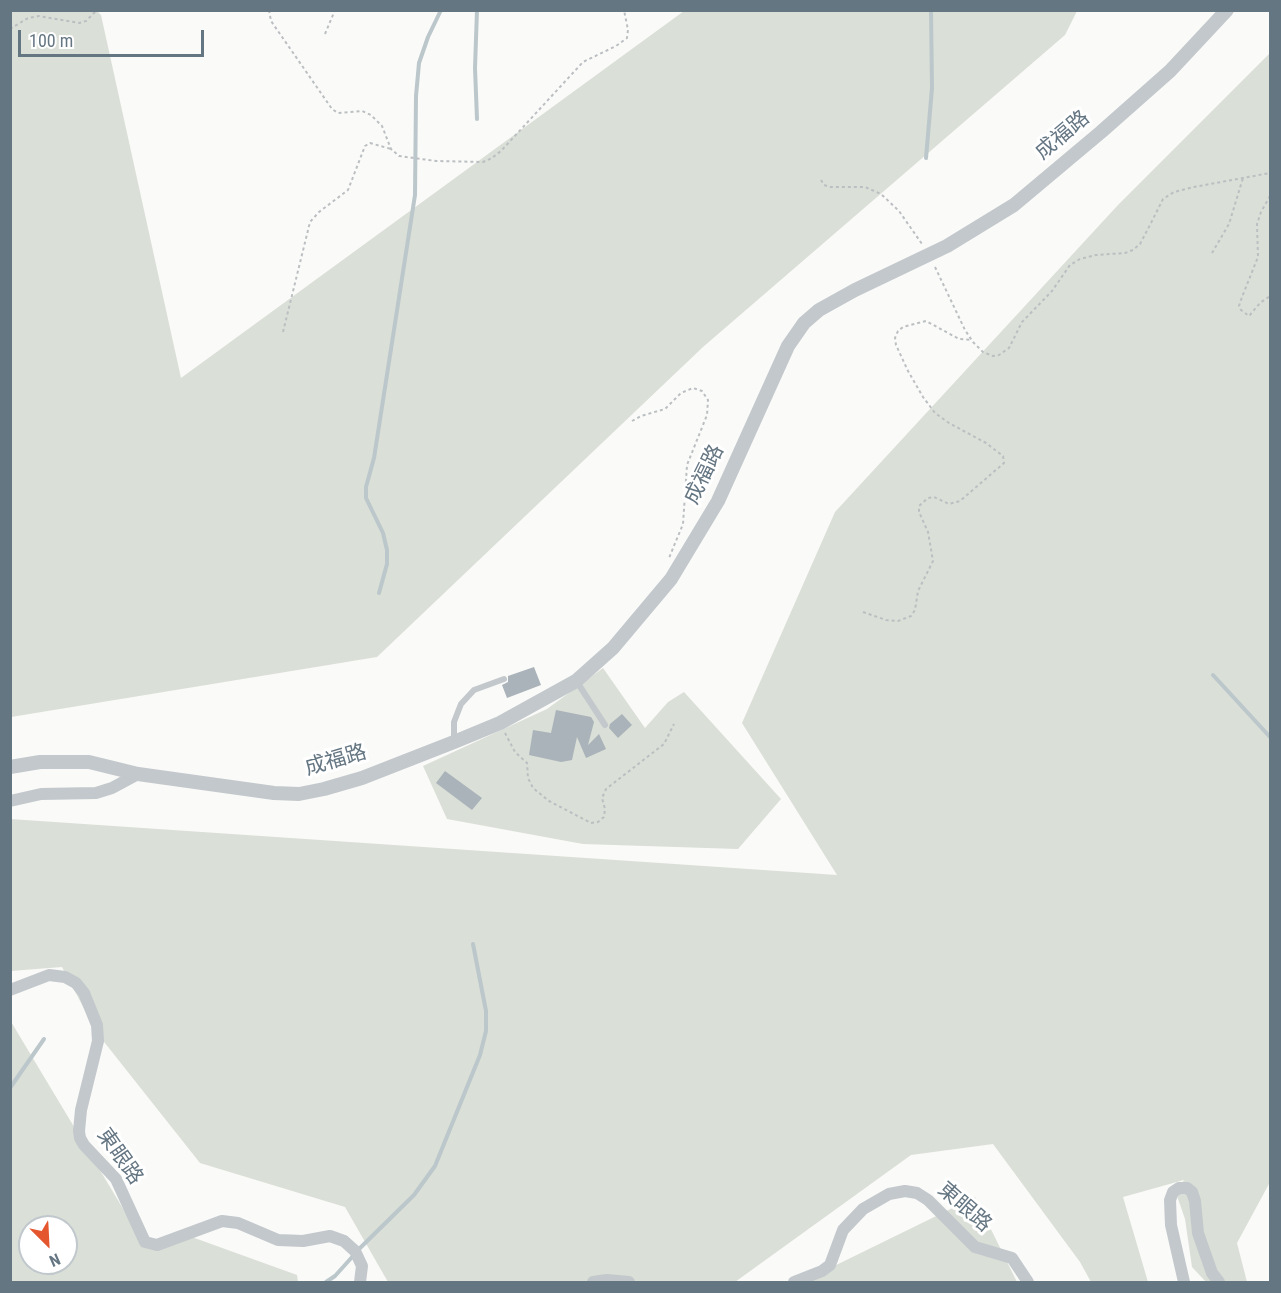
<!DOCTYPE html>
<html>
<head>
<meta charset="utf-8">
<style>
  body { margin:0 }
  #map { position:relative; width:1281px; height:1293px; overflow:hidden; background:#fafaf8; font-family:"Roboto Condensed",sans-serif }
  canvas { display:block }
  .frame { position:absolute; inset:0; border:12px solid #657683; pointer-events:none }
  .north { position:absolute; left:18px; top:1215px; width:60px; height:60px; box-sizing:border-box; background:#fff; border:2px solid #c1c8cd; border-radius:50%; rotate:156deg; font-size:16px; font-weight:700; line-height:24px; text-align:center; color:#657683 }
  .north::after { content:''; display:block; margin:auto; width:21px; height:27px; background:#e4572e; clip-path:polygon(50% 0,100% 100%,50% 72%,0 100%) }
  .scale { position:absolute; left:18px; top:30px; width:186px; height:27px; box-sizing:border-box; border:3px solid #657683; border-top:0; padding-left:8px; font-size:18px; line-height:21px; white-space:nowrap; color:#657683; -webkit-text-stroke:4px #fff; paint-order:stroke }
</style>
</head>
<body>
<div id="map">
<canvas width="1281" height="1293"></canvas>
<div class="frame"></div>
<div class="north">N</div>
<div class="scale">100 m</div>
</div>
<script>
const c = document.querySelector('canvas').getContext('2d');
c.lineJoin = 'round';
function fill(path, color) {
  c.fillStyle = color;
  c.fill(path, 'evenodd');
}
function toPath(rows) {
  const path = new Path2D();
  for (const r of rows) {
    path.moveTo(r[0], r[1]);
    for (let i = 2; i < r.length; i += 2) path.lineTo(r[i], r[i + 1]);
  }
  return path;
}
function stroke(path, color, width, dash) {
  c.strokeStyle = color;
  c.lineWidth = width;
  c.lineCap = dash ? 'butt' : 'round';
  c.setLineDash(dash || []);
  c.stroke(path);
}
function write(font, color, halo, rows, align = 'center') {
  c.font = font + ' "Roboto Condensed","Noto Sans TC",sans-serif';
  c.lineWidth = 6;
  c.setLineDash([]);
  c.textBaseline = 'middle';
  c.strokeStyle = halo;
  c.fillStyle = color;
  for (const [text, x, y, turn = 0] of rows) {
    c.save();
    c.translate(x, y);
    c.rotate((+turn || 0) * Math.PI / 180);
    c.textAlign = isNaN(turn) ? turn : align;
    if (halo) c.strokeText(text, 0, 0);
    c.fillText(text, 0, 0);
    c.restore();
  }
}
const green = toPath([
  [11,10,97,11,101,15,181,378,684,11,1077,11,1065,35,703,347,377,657,11,717],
  [1270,53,1270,1182,1237,1243,1247,1282,1206,1282,1192,1267,1185,1219,1176,1193,1184,1180,1123,1197,1148,1282,1091,1282,1080,1262,993,1144,911,1155,735,1282,388,1282,345,1207,200,1163,97,1033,62,967,11,971,10,819,837,875,742,723,835,512,1118,205],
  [603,668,645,728,668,702,684,692,781,799,738,849,583,844,447,819,423,766,547,709],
  [10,1020,134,1227,144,1236,159,1243,189,1236,297,1275,298,1282,11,1282],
  [30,1227,66,1227,66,1263,30,1263],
  [975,1197,1017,1282,804,1282,824,1271]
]);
const stream = toPath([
  [477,119,475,68,477,10],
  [926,158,932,88,931,10],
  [379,593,387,564,387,550,383,533,366,498,366,487,374,458,415,195,416,96,419,63,428,37,441,10],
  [1213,675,1270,737],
  [10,1088,44,1039],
  [358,1250,414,1195,435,1166,480,1055,486,1031,486,1011,473,944],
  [326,1282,335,1276,353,1256]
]);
const building = toPath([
  [534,667,541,685,507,698,502,685,508,682,508,676],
  [556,710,591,717,594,722,588,745,599,734,606,749,586,758,577,737,572,760,561,762,529,755,533,730,551,733],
  [622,714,632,725,618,738,609,728,610,724],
  [445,771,482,798,472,810,436,783]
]);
const path = toPath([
  [269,10,271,21,332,109,338,113,362,111,371,115,382,126,391,149,399,156,436,161,483,162,492,158,501,151,583,62,616,46,627,38,628,30,624,10],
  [10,29,28,18,39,16,79,23,86,21,97,10],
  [325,34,335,10],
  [821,180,824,185,830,187,865,187,881,194,899,211,922,244],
  [1270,196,1261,212,1257,224,1258,257,1242,297,1239,306,1241,310,1249,316,1260,303,1270,296],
  [1212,253,1229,224,1243,178],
  [935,267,965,330,973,342,983,352,993,356,999,355,1009,348,1022,322,1052,291,1070,265,1080,259,1096,255,1125,253,1133,250,1140,244,1151,223,1163,199,1174,192,1194,187,1270,173],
  [283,332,310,222,319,212,348,190,365,146,370,143,391,149],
  [632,421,641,416,665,409,681,393,693,388,702,391,708,400,707,415,687,465,683,524,669,558],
  [863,612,886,620,898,621,911,616,915,610,918,591,933,561,928,532,919,512,919,506,928,498,934,497,949,504,960,501,1004,463,1003,456,986,443,949,423,935,413,923,397,908,371,896,345,895,338,898,331,903,327,926,321,959,339,972,340],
  [505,733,515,752,527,763,528,778,533,788,549,801,591,823,598,822,604,817,605,809,602,798,606,789,664,744,674,724]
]);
const service = toPath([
  [577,682,605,725],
  [454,741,454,722,461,704,474,690,504,679]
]);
const minor = toPath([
  [10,801,41,794,96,793,112,788,138,774],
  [10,990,49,975,65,977,76,983,84,993,97,1025,98,1041,81,1110,79,1131,80,1138,84,1145,116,1179,145,1242,157,1245,222,1221,238,1223,278,1240,303,1241,330,1236,344,1241,355,1251,362,1266,360,1282],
  [593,1282,607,1280,629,1282],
  [794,1282,822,1271,830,1265,843,1230,863,1209,889,1194,905,1191,917,1193,928,1200,975,1247,1012,1258,1028,1282],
  [1184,1282,1171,1225,1170,1200,1173,1192,1179,1188,1187,1188,1192,1192,1195,1201,1198,1233,1212,1273,1219,1282]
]);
const tertiary = toPath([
  [10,767,40,762,89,762,138,774,274,793,299,794,324,789,362,778,454,742,500,723,576,681,613,648,671,579,718,501,788,346,804,323,819,310,855,290,947,246,1014,205,1101,132,1170,71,1227,10]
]);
const streetNames = [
  ["成福路",1063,136,-40],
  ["成福路",705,475,-64],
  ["成福路",336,761,-16],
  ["東眼路",119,1157,55],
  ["東眼路",964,1208,41]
];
fill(green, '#dadfd7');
stroke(stream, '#bbc7cb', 4);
fill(building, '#aab3b9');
stroke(path, '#bbbfc2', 2, [3, 3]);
stroke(service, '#c3c8cc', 6);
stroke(minor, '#c3c8cc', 12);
stroke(tertiary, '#c3c8cc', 14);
write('21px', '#657683', '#fff', streetNames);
</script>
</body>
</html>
